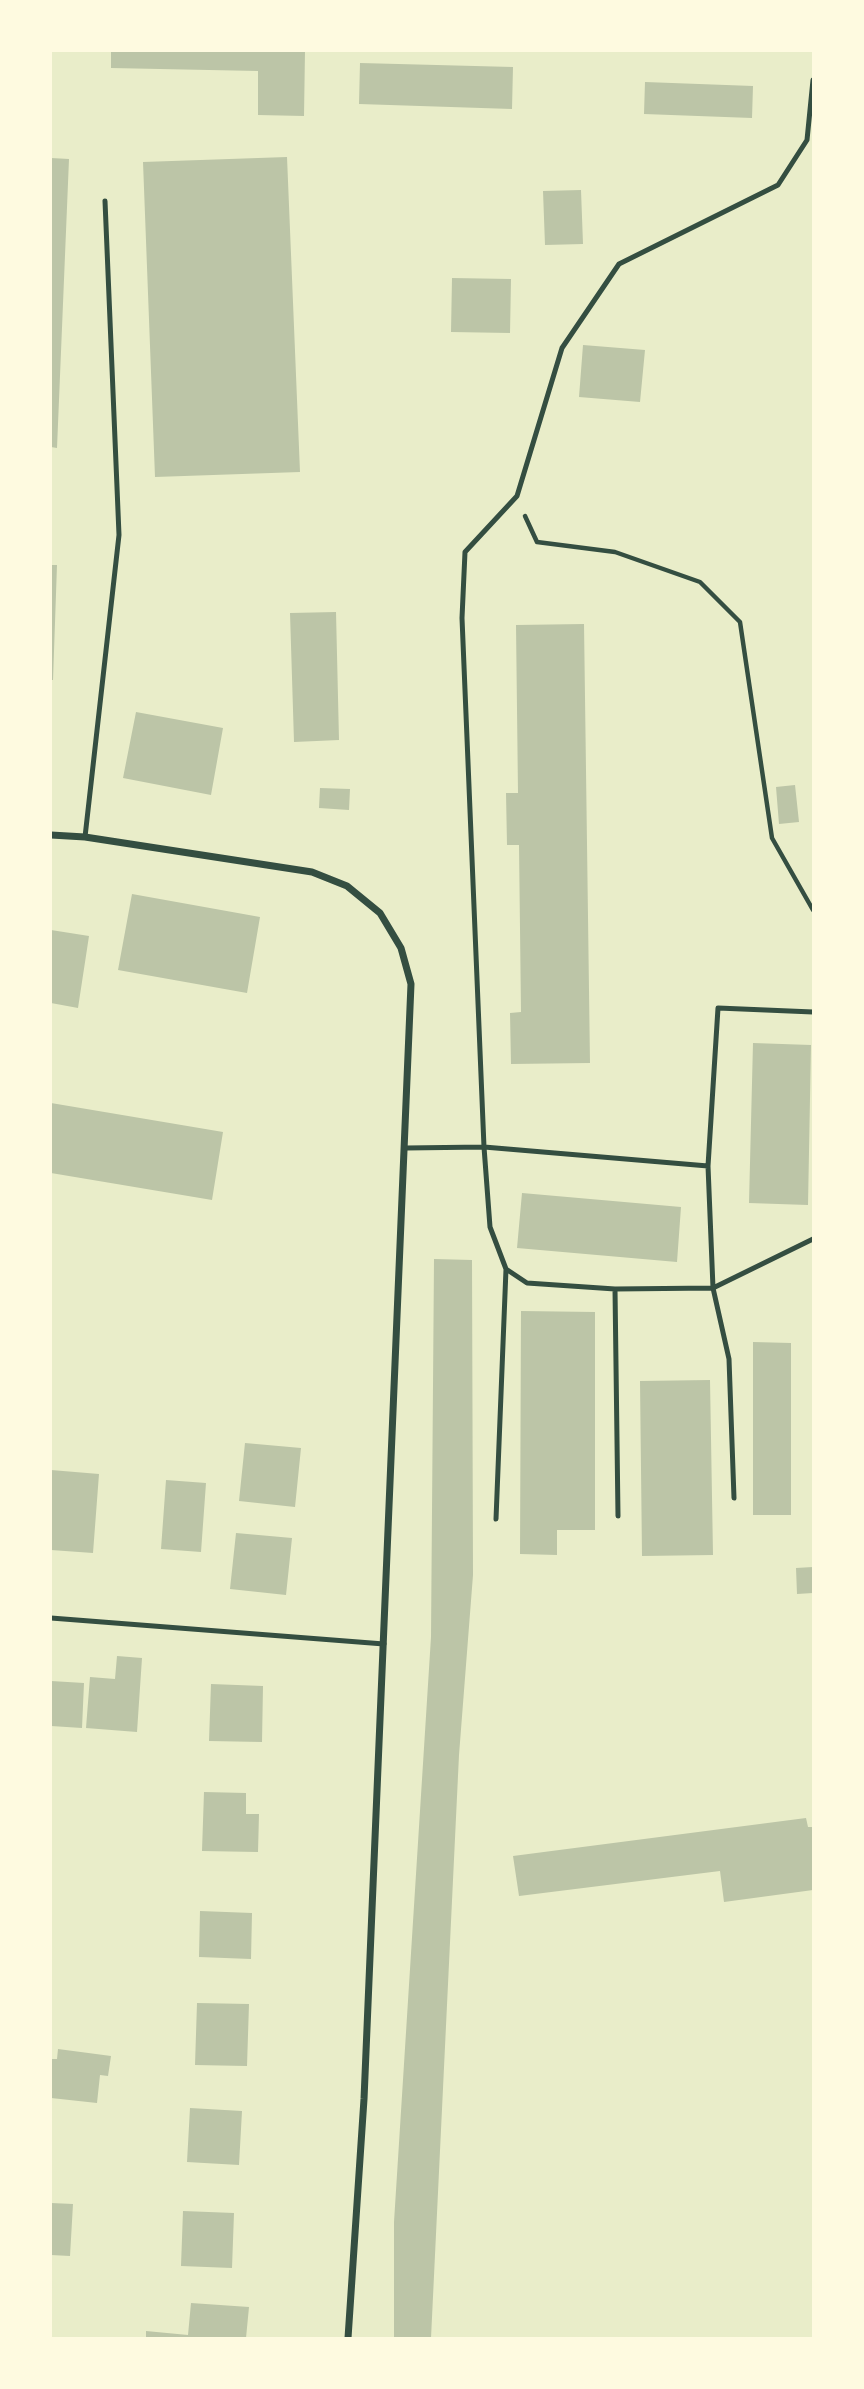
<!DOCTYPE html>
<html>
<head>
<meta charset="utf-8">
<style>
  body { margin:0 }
  #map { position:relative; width:864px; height:2389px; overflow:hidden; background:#e9edc9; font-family:Lato,sans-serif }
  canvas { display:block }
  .frame { position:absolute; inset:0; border:52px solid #fefae0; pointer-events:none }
</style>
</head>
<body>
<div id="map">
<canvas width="864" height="2389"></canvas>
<div class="frame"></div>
</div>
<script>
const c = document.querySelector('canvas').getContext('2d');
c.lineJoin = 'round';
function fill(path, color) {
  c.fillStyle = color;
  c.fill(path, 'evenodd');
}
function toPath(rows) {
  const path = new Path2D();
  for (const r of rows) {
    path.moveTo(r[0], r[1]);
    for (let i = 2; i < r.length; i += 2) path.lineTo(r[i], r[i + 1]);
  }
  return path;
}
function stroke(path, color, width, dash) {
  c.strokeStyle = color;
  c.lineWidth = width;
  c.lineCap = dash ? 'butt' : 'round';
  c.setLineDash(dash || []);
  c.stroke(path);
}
const building = toPath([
  [111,51,305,51,304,116,258,115,258,71,111,68],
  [360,63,513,67,512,109,359,104],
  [645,82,753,86,752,118,644,114],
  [287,157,300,472,155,477,143,162],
  [51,158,69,159,57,448,51,447],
  [581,190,583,244,545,245,543,191],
  [452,278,511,279,510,333,451,332],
  [583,345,645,350,640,402,579,397],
  [51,565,57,565,53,680,51,680],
  [336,612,339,740,294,742,290,613],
  [584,624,590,1063,511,1064,510,1013,521,1012,519,845,507,845,506,793,518,793,516,625],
  [136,712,223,728,211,795,123,778],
  [795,785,799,822,779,824,776,787],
  [320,788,350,789,349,810,319,808],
  [132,894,260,917,247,993,118,970],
  [51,930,89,936,78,1008,51,1003],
  [753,1043,811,1045,808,1205,749,1203],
  [51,1103,223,1132,212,1200,51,1173],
  [522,1193,681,1207,677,1262,517,1248],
  [434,1259,472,1260,473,1575,459,1755,431,2338,394,2338,394,2222,431,1637],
  [521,1311,595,1312,595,1530,557,1530,557,1555,520,1554],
  [753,1342,791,1343,791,1515,753,1515],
  [710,1380,713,1555,642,1556,640,1381],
  [245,1443,301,1448,295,1507,239,1501],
  [51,1470,99,1474,93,1553,51,1550],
  [166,1480,206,1483,201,1552,161,1549],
  [236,1533,292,1538,286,1595,230,1589],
  [813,1567,813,1593,797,1594,796,1568],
  [117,1656,142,1658,137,1732,86,1728,90,1677,115,1679],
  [51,1681,84,1683,82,1728,51,1726],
  [211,1684,263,1686,262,1742,209,1741],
  [204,1792,246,1793,246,1814,259,1814,258,1852,202,1851],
  [806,1818,808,1827,813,1827,813,1890,724,1902,720,1871,519,1896,513,1856],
  [200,1911,252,1913,251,1959,199,1957],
  [197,2003,249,2004,247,2066,195,2065],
  [58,2049,111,2056,108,2076,100,2075,97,2103,51,2098,51,2059,57,2059],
  [190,2108,242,2111,239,2165,187,2162],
  [51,2203,73,2204,70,2256,51,2255],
  [183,2211,234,2213,232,2268,181,2266],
  [191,2303,249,2307,246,2338,146,2338,146,2331,188,2335]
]);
const path = toPath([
  [525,516,537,542,615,552,700,582,740,622,772,838,813,910]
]);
const service = toPath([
  [85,837,119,535,105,201],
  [813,1012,718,1008,708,1166,484,1147,490,1227,506,1269,527,1283,615,1289,713,1288,813,1239],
  [406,1148,484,1147,462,618,465,552,517,496,562,348,619,264,778,185,807,140,813,80],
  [708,1166,713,1288,729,1359,734,1498],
  [615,1289,618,1516],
  [496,1519,506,1269],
  [51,1618,384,1644]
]);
const minor = toPath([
  [51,835,85,837,312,872,347,886,380,913,401,948,411,984,364,2099,348,2338]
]);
fill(building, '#bcc5a7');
stroke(path, '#344e41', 4.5);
stroke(service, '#344e41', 5);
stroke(minor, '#344e41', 7);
</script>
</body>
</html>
